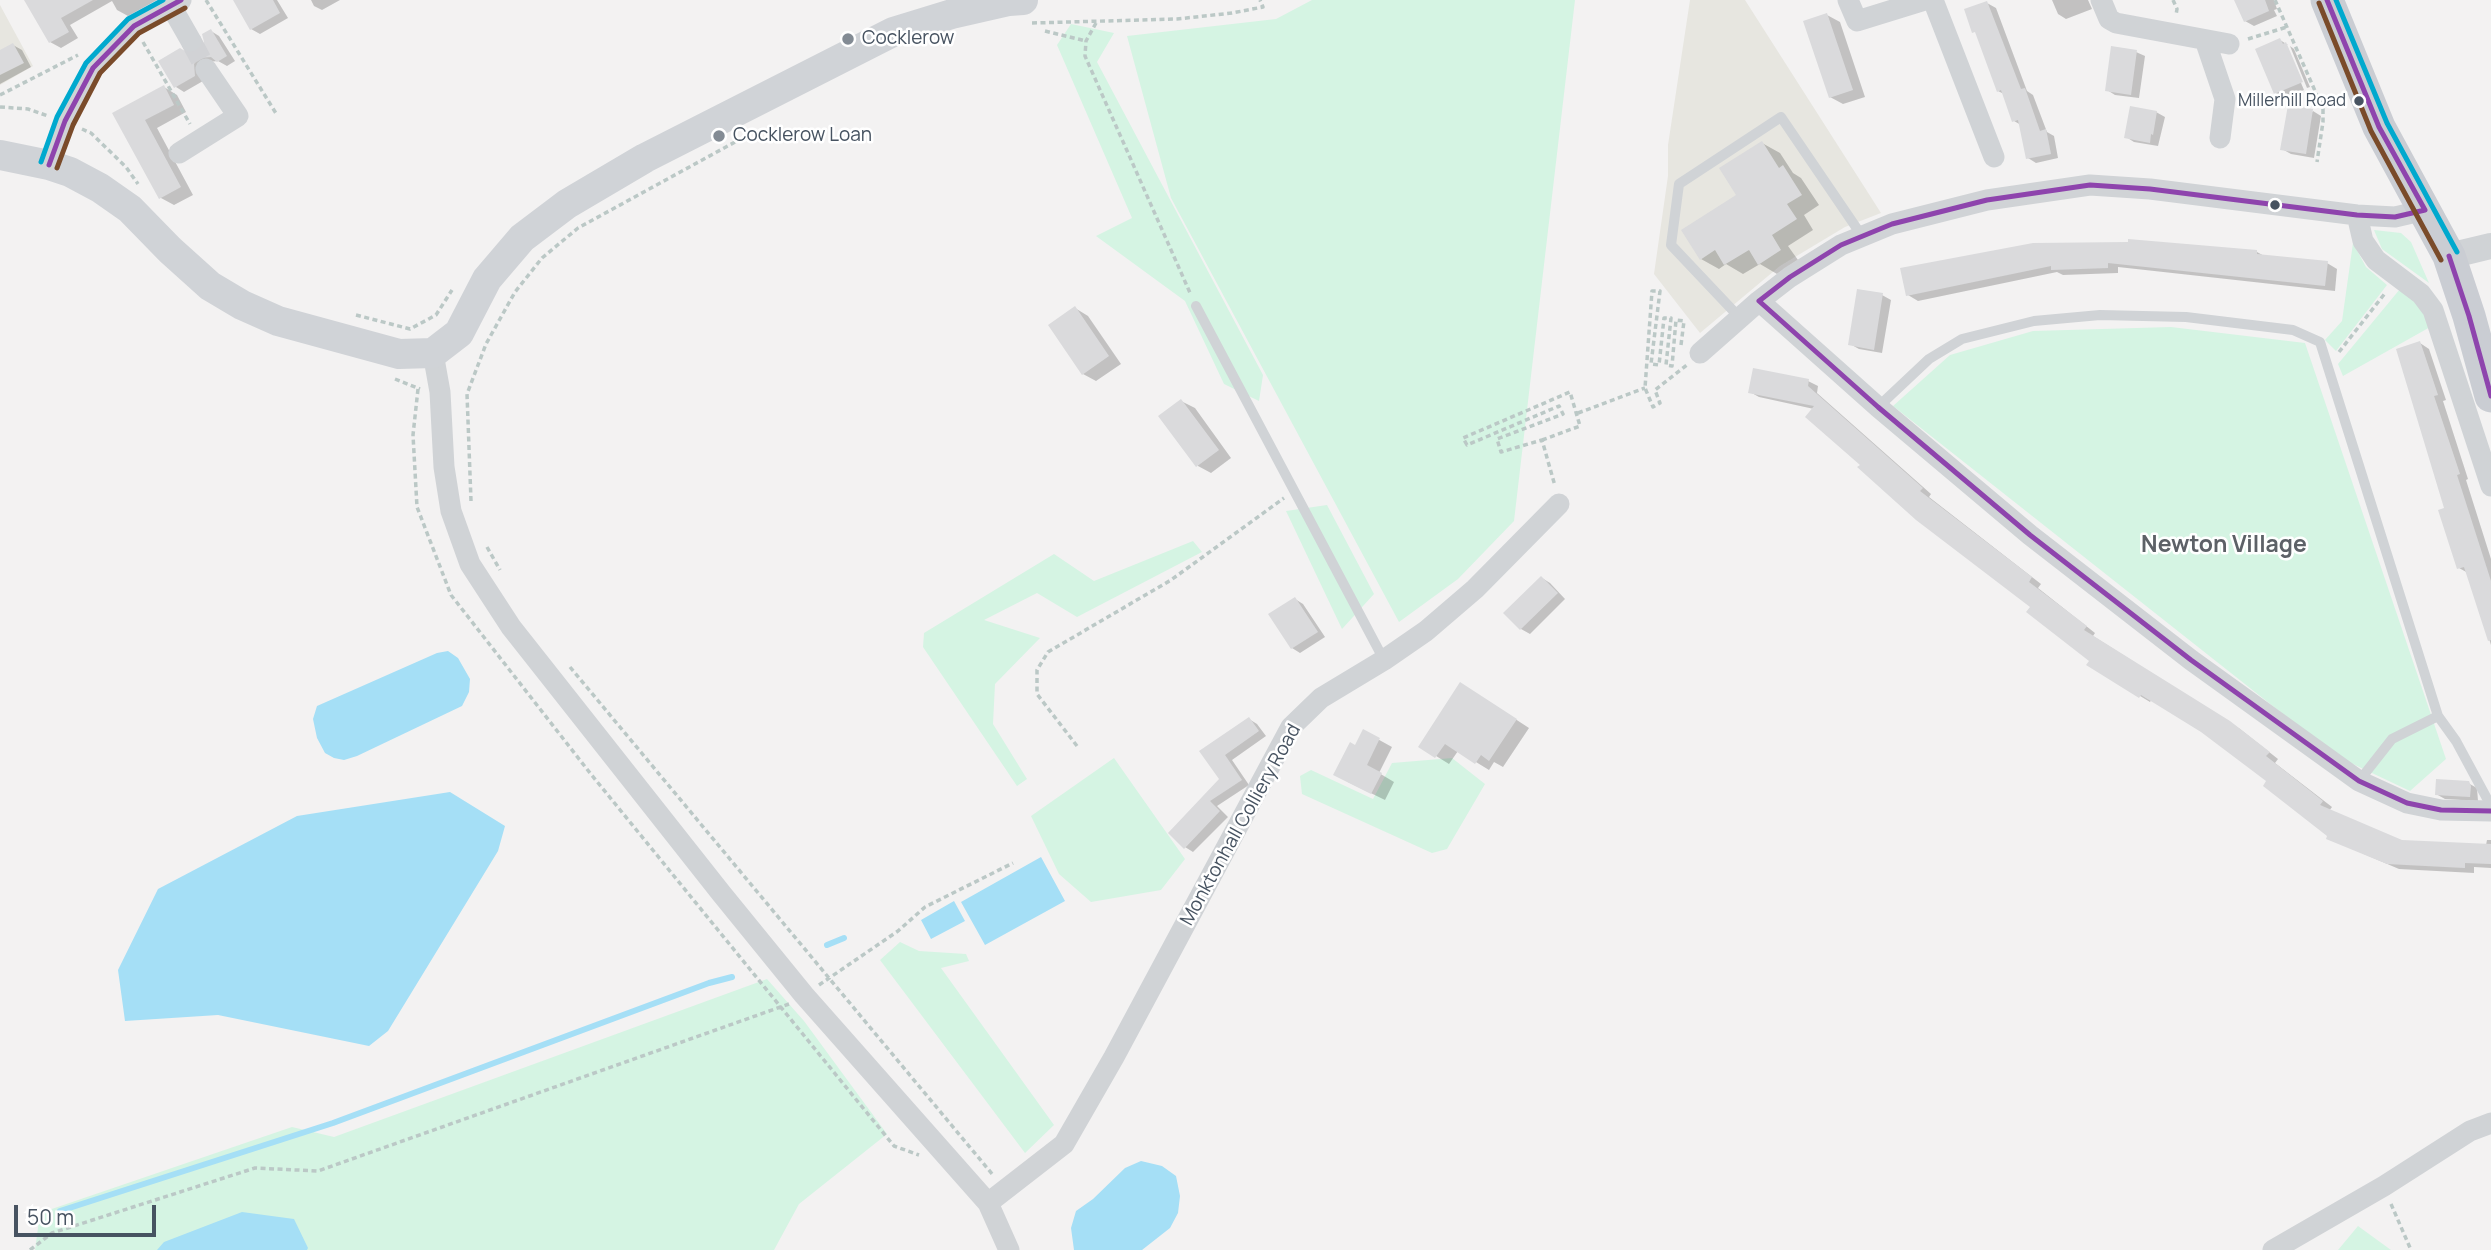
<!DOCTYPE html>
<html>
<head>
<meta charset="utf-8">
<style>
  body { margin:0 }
  #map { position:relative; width:2491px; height:1250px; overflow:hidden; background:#f3f2f2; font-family:Manrope,sans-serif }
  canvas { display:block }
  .scale { position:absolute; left:14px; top:1205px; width:142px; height:32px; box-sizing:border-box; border:4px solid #475361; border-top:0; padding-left:9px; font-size:21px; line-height:24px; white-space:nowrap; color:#475361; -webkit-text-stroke:5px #fff; paint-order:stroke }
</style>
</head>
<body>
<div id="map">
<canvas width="2491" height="1250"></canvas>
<div class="scale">50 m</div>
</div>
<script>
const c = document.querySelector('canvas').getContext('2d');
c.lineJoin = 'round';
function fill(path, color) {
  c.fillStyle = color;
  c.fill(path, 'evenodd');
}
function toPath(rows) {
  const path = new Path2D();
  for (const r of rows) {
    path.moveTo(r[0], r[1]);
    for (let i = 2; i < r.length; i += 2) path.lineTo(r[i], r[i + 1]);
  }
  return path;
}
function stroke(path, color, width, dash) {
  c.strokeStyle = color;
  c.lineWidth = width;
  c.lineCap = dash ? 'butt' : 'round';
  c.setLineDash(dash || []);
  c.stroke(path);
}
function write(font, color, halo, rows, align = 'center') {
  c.font = font + ' Manrope,sans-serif';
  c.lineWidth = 5;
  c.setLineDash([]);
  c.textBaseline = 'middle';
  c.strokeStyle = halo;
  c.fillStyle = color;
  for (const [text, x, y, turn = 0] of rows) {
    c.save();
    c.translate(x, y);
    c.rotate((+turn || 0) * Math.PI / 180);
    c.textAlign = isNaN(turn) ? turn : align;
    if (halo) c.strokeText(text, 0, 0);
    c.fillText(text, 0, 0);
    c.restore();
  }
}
const commercial = toPath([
  [1690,0,1745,0,1881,213,1845,227,1780,266,1700,333,1654,274,1668,176,1668,145],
  [0,5,33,66,0,85]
]);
const green = toPath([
  [1312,0,1575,0,1514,521,1458,579,1399,622,1171,198,1127,36,1276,19],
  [1071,24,1114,33,1097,62,1263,375,1259,401,1224,384,1185,301,1096,236,1132,218,1057,45],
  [2374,230,2401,233,2411,242,2429,283,2382,249],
  [2353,243,2366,267,2387,285,2336,351,2325,340,2342,321],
  [2400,289,2423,309,2432,326,2343,376,2338,364],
  [2171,327,2305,343,2446,759,2410,791,2336,756,1893,406,1950,355,2033,331],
  [1327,505,1374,594,1342,629,1286,511],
  [1193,541,1202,552,1077,617,1037,593,984,620,1040,638,995,684,993,724,1027,779,1017,786,923,647,924,633,1054,554,1094,581],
  [1114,758,1185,859,1161,890,1091,902,1059,874,1031,816],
  [1452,758,1485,784,1447,849,1432,853,1302,794,1300,776,1311,770,1373,799,1392,763],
  [900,942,919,951,966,954,969,961,941,968,1054,1125,1025,1153,880,960],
  [767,979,804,1021,887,1134,799,1204,774,1250,35,1250,40,1213,292,1127,334,1137],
  [2358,1226,2391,1250,2338,1250]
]);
const water = toPath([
  [448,651,458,658,470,679,469,692,462,706,357,756,344,760,334,758,325,753,317,738,313,719,317,706,437,653],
  [450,792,505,826,498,851,388,1031,369,1046,218,1015,125,1021,118,970,158,889,297,816],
  [1041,857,1065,901,985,945,961,902],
  [954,901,965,921,931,939,921,920],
  [1141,1161,1162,1166,1176,1176,1180,1196,1178,1213,1170,1228,1142,1250,1074,1250,1071,1228,1076,1211,1093,1199,1125,1168],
  [242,1212,294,1219,308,1248,307,1250,157,1250,164,1242]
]);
const shadow = toPath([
  [26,0,157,0,128,16,117,10,112,1,70,25,78,38,61,48,50,42],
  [242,0,277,0,288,18,260,34,251,29],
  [311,0,340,0,322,10,314,6],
  [2052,0,2088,0,2092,9,2066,19,2058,14],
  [2236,0,2274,0,2277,9,2274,10,2277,16,2254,26,2245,21],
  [1987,3,1996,8,2027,91,2033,95,2047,132,2054,136,2058,158,2036,163,2028,158,2021,125,2014,121,2004,94,1998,91,1977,33,1974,31],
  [1827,15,1840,22,1865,97,1843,104,1830,97],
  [211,31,219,36,235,61,227,66,218,61,208,62,203,81,184,92,176,87,188,54,198,54],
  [2280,40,2288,45,2285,45,2304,90,2284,98,2275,93],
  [13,45,22,50,31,67,0,84,0,52],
  [2290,46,2294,49,2310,87,2307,88],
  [2136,52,2145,56,2139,98,2115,95,2107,90],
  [164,87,177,95,186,112,157,128,193,195,174,205,161,198,115,113],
  [2313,111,2321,116,2314,158,2291,154,2282,149],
  [2156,112,2165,117,2158,146,2134,142,2126,137],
  [1762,143,1780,153,1793,173,1801,178,1819,205,1804,215,1813,230,1788,246,1798,260,1777,274,1760,264,1743,274,1726,264,1719,269,1701,259,1739,196],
  [2129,243,2257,252,2266,257,2327,263,2337,269,2335,291,2118,267,2118,273,2063,275,2057,272,1918,301,1908,295],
  [1882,295,1891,300,1882,353,1859,349,1850,344],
  [1075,308,1088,316,1121,364,1096,381,1083,374],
  [2420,343,2429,349,2446,400,2443,401,2468,479,2466,480,2491,559,2491,645,2468,573,2459,568,2446,509],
  [1808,381,1818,386,1817,393,1931,494,1929,497,2041,584,2038,588,2095,633,2093,636,2240,729,2278,759,2275,763,2332,807,2329,811,2402,841,2486,845,2487,840,2491,840,2491,868,2474,867,2474,873,2399,869,2338,843,2268,781,2202,730,2152,699,2150,702,2089,665,2091,660,2032,607,1862,465,1814,409,1759,397,1750,392],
  [1181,401,1195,408,1231,458,1211,473,1198,466],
  [1542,578,1550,583,1565,599,1530,634,1521,629,1506,613],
  [1295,599,1303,604,1325,637,1300,653,1292,648],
  [1474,692,1529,728,1503,767,1494,762,1489,770,1458,751,1449,764,1420,746],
  [1249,719,1257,724,1266,736,1232,760,1249,785,1217,806,1228,817,1193,852,1185,847,1221,779,1202,751],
  [1363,731,1392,747,1379,773,1394,782,1385,800,1348,782,1356,747],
  [2468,783,2477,788,2478,801,2445,799,2436,794]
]);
const stream = toPath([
  [827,945,844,938],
  [60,1211,333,1123,709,983,732,977]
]);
const building = toPath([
  [24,0,93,0,61,18,69,32,49,43],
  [233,0,273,0,280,13,250,30],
  [2234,0,2265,0,2269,11,2244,22],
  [1987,1,2021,89,2025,88,2040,131,2046,129,2051,154,2026,159,2018,120,2012,122,2001,90,1997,92,1975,32,1972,33,1964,9],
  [1827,13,1853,90,1829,98,1803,21],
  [211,29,227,56,217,62,211,57,199,58,194,64,195,76,174,88,158,61,180,48,190,54,198,52,204,42,202,34],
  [2280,38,2283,44,2286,42,2303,82,2274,94,2255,49],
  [13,43,24,63,0,75,0,50],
  [2111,46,2137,50,2131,95,2105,91],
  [164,85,174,105,145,120,181,187,159,199,112,113],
  [2288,105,2313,109,2306,154,2280,150],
  [2130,106,2157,111,2153,135,2151,134,2150,143,2124,138],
  [1762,141,1779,168,1783,165,1802,195,1787,204,1797,219,1772,235,1781,250,1758,265,1749,250,1724,265,1715,250,1700,260,1681,230,1736,195,1719,168],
  [2128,239,2257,250,2257,254,2328,261,2325,286,2108,263,2108,268,2051,270,2051,266,1906,296,1900,268,2033,243,2128,242],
  [1857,289,1883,293,1874,350,1848,345],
  [1075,306,1109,356,1082,375,1048,325],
  [2420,341,2438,395,2434,396,2460,474,2457,475,2491,581,2491,640,2488,641,2464,567,2457,569,2438,510,2444,508,2396,349],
  [1753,368,1809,379,1808,386,1923,488,1920,491,2032,577,2029,582,2087,626,2084,630,2230,721,2270,752,2266,756,2323,801,2320,805,2402,840,2491,844,2491,864,2465,863,2465,868,2387,864,2326,839,2327,836,2263,786,2266,781,2201,732,2141,695,2139,698,2086,665,2089,661,2026,612,2030,607,1916,520,1857,467,1860,465,1805,417,1814,406,1748,393],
  [1181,399,1219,450,1196,467,1158,416],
  [1541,576,1558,593,1520,630,1503,613],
  [1295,597,1318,632,1291,649,1268,614],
  [1460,682,1517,719,1489,761,1481,755,1475,764,1445,744,1435,758,1418,747],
  [1249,717,1259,731,1225,755,1242,780,1210,801,1220,811,1184,849,1168,833,1219,779,1199,751],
  [1363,729,1380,738,1367,765,1382,773,1371,794,1333,775,1350,742,1355,745],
  [2436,779,2469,781,2471,786,2470,797,2435,795]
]);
const minorTunnel = toPath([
  [191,41,206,69]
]);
const path = toPath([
  [206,0,277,115],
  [2173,0,2177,9,2176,15],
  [2275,0,2323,109,2323,122,2317,162],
  [1032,23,1177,19,1232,13,1263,7,1260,0],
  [1096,23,1086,41,1085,56,1191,295],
  [1045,31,1086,41],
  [2248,39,2287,27],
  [143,42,190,124],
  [0,95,78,55],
  [0,107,28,109,48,116],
  [82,129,91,133,126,167,138,184],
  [356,315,410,329,436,315,452,290],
  [1681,345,1684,321,1676,320,1672,366,1666,365,1671,318,1664,318,1659,365,1651,364,1660,291,1652,291,1645,388,1653,407,1660,403,1655,390,1688,364],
  [2339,352,2386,292],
  [395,379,420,389],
  [418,389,413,435,417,507,451,595,590,773,894,1146,919,1155],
  [1578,413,1645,388],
  [1542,440,1580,426,1570,392,1463,438,1467,445,1559,406,1563,414,1497,439,1501,452,1542,440,1555,486],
  [471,501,467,394,486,344,515,292,542,258,578,228,735,142],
  [487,547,500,570],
  [570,667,993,1175],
  [1077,746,1037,694,1037,670,1048,652,1171,580,1284,498],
  [819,985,898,931,925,907,1013,863],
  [2391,1204,2411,1250],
  [30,1250,52,1233,255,1168,318,1171,789,1004]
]);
const service = toPath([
  [1196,306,1384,660],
  [1740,318,1671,245,1679,184,1781,117,1862,236],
  [1878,407,1929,359,1962,339,2034,321,2100,315,2186,317,2293,330,2320,342,2438,716,2392,739,2359,781],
  [2438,716,2456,741,2491,806]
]);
const minor = toPath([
  [1848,0,1857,21,1925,0],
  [1933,0,1994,157],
  [2101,0,2109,19,2116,23,2229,44],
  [171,6,191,41],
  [2205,40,2225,99,2220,138],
  [179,153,238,116,206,69],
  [49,165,65,121,93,68,134,26,181,0],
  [2357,215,2363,241,2376,260,2421,294,2433,310,2491,486],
  [1759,301,1878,407,2030,535,2191,660,2359,781,2407,803,2441,810,2491,811],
  [433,353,440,392,444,467,451,511,470,564,511,627,721,893,804,995,988,1203,1009,1250],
  [1700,353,1759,301,1790,277,1841,245,1892,224,1987,200,2090,185,2150,189,2357,215,2395,217,2425,210],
  [988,1203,1064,1144,1114,1057,1291,727,1321,698,1384,660,1426,631,1475,589,1559,504],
  [2273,1250,2384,1186,2470,1131,2491,1123]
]);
const tertiary = toPath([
  [2449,256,2491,246]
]);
const secondary = toPath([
  [0,155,49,165,70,172,100,188,130,209,170,250,210,286,242,305,278,321,399,354,433,353,459,333,487,279,522,238,567,204,645,158,893,32,952,14,1009,1,1023,0]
]);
const primary = toPath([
  [2327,0,2379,127,2449,256,2469,316,2491,396]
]);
const bus1 = toPath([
  [2327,0,2379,127,2425,210],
  [49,165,65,121,93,68,134,26,181,0],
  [2449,256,2469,316,2491,396],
  [1759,301,1878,407,2030,535,2191,660,2359,781,2407,803,2441,810,2491,811],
  [1759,301,1790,277,1841,245,1892,224,1987,200,2090,185,2150,189,2357,215,2395,217,2425,210]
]);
const bus2 = toPath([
  [2319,3,2371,131,2441,260],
  [57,168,73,125,100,73,139,33,185,8]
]);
const bus3 = toPath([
  [2336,0,2387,123,2457,252],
  [41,162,57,117,86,63,128,19,163,0]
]);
const markers = [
  [848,39,7,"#838b94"],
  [2359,101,6,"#475361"],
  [719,136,7,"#838b94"],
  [2275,205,6,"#475361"]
];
const busNames = [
  ["Millerhill Road",2346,101]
];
const poiNames = [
  ["Cocklerow",862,39],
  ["Cocklerow Loan",733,136]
];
const streetNames = [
  ["Monktonhall Colliery Road",1241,825,-61]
];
const quarterNames = [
  ["Newton Village",2224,546]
];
fill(commercial, '#e7e6e0');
fill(green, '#d5f4e3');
fill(water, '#a5dff6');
fill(shadow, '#0003');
stroke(stream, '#a5dff6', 6);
fill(building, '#dadadc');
stroke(minorTunnel, '#d1d2d5', 21, [21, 10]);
stroke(path, '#bbc8c6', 3.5, [5, 3.5]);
stroke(service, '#d0d3d6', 10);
stroke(minor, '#d0d3d6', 21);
stroke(tertiary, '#d0d3d6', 26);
stroke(secondary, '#d0d3d7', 30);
stroke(primary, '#cacdd3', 33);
stroke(bus1, '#8e44ad', 5);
stroke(bus2, '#7a4b2a', 5);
stroke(bus3, '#00a9ce', 5);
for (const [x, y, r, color] of markers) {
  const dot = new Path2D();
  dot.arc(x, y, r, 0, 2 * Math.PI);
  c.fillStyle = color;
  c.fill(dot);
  stroke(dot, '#fff', 2.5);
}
write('17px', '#475361', '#fff', busNames, 'right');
write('19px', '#475361', '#fff', poiNames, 'left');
write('19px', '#475361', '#fff', streetNames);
write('bold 23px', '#5d6167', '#fff', quarterNames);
</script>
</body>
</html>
